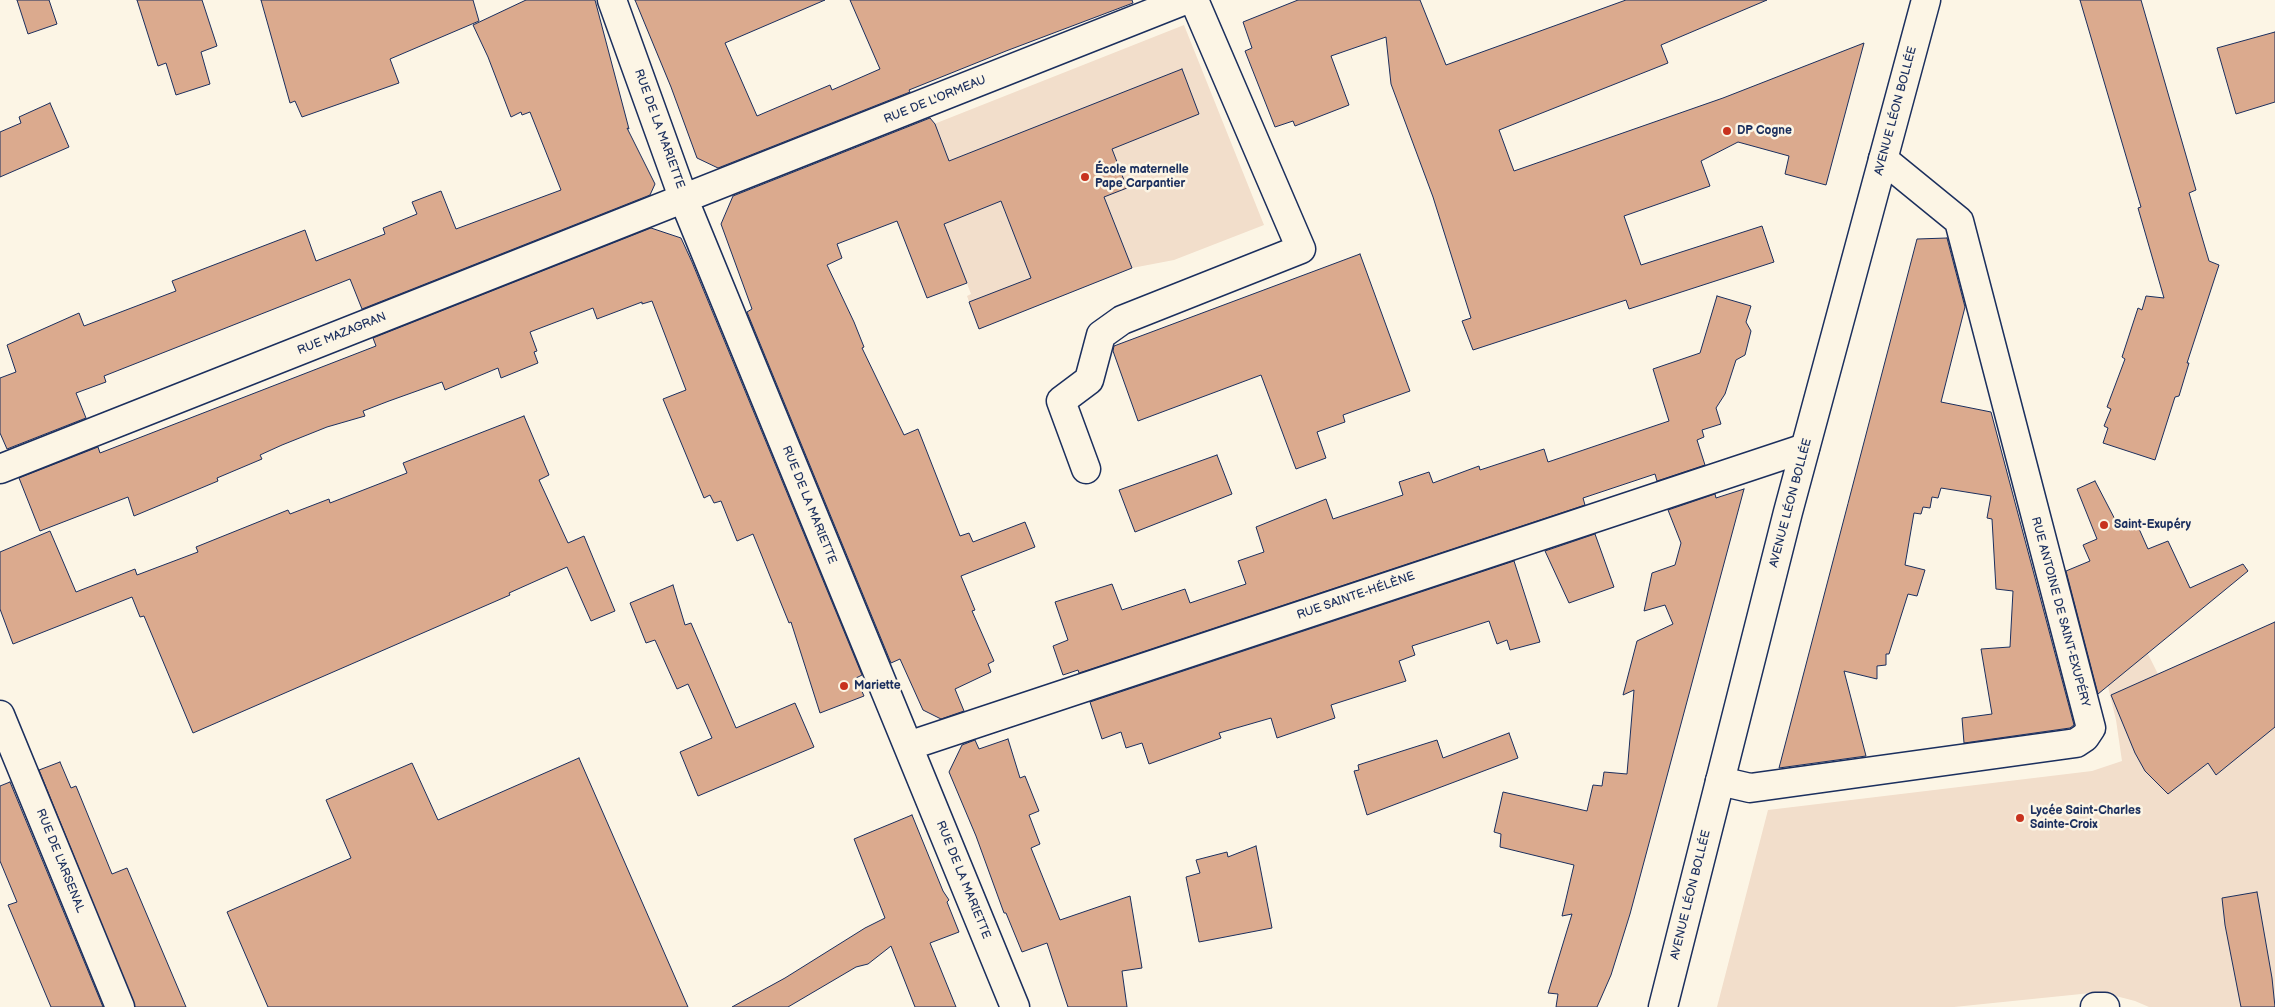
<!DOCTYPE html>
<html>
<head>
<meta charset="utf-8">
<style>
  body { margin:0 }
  canvas { display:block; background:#fcf5e5 }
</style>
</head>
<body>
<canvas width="2275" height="1007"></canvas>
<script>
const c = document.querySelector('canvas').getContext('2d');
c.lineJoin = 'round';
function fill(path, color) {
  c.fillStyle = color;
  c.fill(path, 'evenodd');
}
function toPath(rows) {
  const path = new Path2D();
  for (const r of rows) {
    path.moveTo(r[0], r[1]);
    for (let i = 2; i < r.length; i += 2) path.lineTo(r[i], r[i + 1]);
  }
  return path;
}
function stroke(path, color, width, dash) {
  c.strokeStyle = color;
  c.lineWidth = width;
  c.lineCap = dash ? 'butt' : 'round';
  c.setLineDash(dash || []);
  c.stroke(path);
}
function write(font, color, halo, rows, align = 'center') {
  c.font = font + ' "Balsamiq Sans",sans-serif';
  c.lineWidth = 5;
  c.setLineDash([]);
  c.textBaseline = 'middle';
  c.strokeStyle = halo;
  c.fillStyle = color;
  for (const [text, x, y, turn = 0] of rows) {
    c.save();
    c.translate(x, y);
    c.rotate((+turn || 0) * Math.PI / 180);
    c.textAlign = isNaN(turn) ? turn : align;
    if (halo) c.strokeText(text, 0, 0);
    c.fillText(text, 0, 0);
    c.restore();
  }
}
const built = toPath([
  [1184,25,1264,225,1174,260,1132,268,979,329,967,296,971,294,927,181,924,128],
  [2275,622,2275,1007,2149,1007,2135,1001,2112,995,2091,993,1954,1007,1717,1007,1768,810,2092,771,2122,761,2116,720,2104,670,2148,654,2158,674]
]);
const building = toPath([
  [17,0,49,0,57,24,28,34,17,0],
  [137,0,202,0,217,46,201,52,210,84,176,95,166,63,158,66,137,0],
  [261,0,473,0,479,21,390,59,399,83,302,117,295,101,290,103,261,0],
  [526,0,595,0,629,129,627,128,655,184,650,195,362,309,350,279,104,376,106,382,76,393,86,418,7,449,0,433,0,378,16,372,7,345,79,313,84,326,176,291,172,281,305,230,316,261,385,234,383,228,417,214,412,202,441,191,456,229,561,190,530,112,522,115,521,112,511,117,488,57,473,25,526,0],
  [635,0,825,0,725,43,757,116,830,85,832,90,880,69,850,0,1132,0,1133,3,1006,51,909,90,910,92,718,168,697,158,671,87,635,0],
  [1298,0,1420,0,1446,65,1626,0,1767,0,1661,45,1668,63,1499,130,1514,171,1723,98,1864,43,1826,185,1785,174,1789,156,1738,142,1701,161,1710,186,1624,216,1641,265,1762,226,1774,262,1629,309,1626,300,1473,350,1462,321,1471,318,1433,197,1391,84,1386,37,1331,56,1349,105,1295,126,1293,121,1275,127,1245,51,1252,48,1243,22,1298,0],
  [2080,0,2141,0,2196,190,2189,193,2209,261,2219,265,2187,363,2189,363,2179,396,2175,397,2155,460,2103,443,2108,428,2104,426,2111,409,2107,407,2125,359,2122,357,2138,308,2142,310,2146,296,2164,298,2138,208,2141,207,2080,0],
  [2275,32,2275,102,2236,114,2217,48,2275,32],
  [1182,69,1199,114,1112,149,1127,188,1104,197,1132,268,979,329,969,302,1031,278,1001,201,944,224,967,283,927,298,897,221,837,244,842,258,827,265,854,322,864,347,862,348,904,435,918,429,960,536,969,533,973,542,1025,522,1035,547,961,576,975,610,972,611,994,661,988,664,991,672,955,689,964,711,941,719,923,710,900,659,891,663,747,312,752,309,721,224,733,196,930,118,935,124,949,161,1182,69],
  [50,103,69,147,0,177,0,132,21,123,19,117,50,103],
  [651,228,681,238,692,262,862,675,856,678,864,696,820,713,791,622,789,623,753,534,737,541,721,501,714,503,710,495,704,498,663,399,686,390,652,301,642,304,642,302,597,319,593,308,530,332,537,351,534,352,538,363,501,378,498,368,445,390,442,382,389,401,363,411,365,416,327,427,282,445,260,455,262,459,217,478,218,481,134,516,128,497,40,531,19,478,98,447,100,453,376,346,373,338,651,228],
  [1947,238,1965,307,1941,402,1991,412,2074,725,2070,728,1964,743,1962,718,1992,714,1981,649,2010,647,2013,591,1996,589,1992,519,1987,518,1991,496,1941,488,1938,498,1932,497,1930,508,1923,507,1921,514,1914,513,1905,565,1925,570,1917,596,1908,594,1889,654,1886,654,1886,665,1877,666,1877,679,1844,671,1866,756,1779,768,1917,239,1947,238],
  [1360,254,1410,391,1343,415,1345,422,1317,432,1326,458,1296,469,1261,375,1138,421,1113,351,1114,346,1360,254],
  [1717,296,1751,306,1746,322,1751,331,1745,355,1736,360,1725,394,1716,408,1721,424,1702,430,1704,437,1697,440,1705,465,1657,481,1655,474,1583,498,1585,505,1079,673,1078,670,1063,675,1053,646,1068,640,1055,602,1112,584,1122,610,1185,589,1190,603,1246,584,1238,561,1264,552,1256,527,1326,499,1333,519,1403,495,1399,482,1429,472,1433,483,1479,466,1480,470,1544,449,1548,462,1669,421,1653,369,1700,353,1717,296],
  [524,416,549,475,539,480,568,543,584,536,615,611,591,621,567,567,509,593,510,595,193,733,144,616,140,617,132,597,13,644,0,609,0,552,50,531,76,592,135,569,137,575,198,552,196,547,288,510,290,514,329,499,330,503,407,473,403,463,524,416],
  [1217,455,1232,494,1135,532,1119,490,1217,455],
  [2095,481,2120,529,2136,522,2148,549,2168,541,2190,588,2243,564,2248,571,2098,694,2066,571,2090,561,2083,545,2097,539,2077,489,2095,481],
  [1744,489,1630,914,1611,975,1597,1007,1556,1007,1558,994,1548,993,1572,914,1562,916,1574,865,1500,847,1501,834,1494,832,1503,792,1587,811,1593,785,1602,786,1604,772,1627,774,1634,690,1623,695,1637,641,1673,624,1665,605,1644,611,1652,573,1675,565,1681,543,1668,510,1715,494,1716,498,1744,489],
  [1595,534,1614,587,1569,603,1545,551,1595,534],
  [1514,561,1540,642,1510,650,1507,640,1497,644,1489,621,1412,646,1415,655,1399,661,1406,681,1331,705,1335,718,1277,738,1271,718,1219,733,1221,738,1149,764,1142,743,1126,748,1121,732,1102,739,1090,702,1514,561],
  [673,585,685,625,691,623,736,728,795,703,814,747,698,796,680,752,712,738,688,684,677,689,655,640,646,643,630,603,673,585],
  [2275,622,2275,727,2216,775,2208,763,2168,794,2145,771,2135,753,2111,695,2275,622],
  [1509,733,1518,758,1367,815,1354,771,1359,770,1358,765,1437,740,1443,758,1509,733],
  [1008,739,1020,778,1025,776,1039,811,1029,815,1040,844,1031,848,1060,920,1130,896,1142,968,1122,971,1127,1007,1068,1007,1047,943,1022,952,1006,913,1004,913,976,836,949,772,962,745,975,740,979,749,1008,739],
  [579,758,688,1007,268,1007,227,912,351,858,326,800,412,763,438,820,579,758],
  [60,762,71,788,76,786,112,874,127,868,186,1007,135,1007,39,770,60,762],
  [10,782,103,1007,51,1007,8,905,17,902,0,861,0,786,10,782],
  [912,815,943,891,949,900,947,902,959,932,930,943,956,1007,915,1007,891,946,868,964,856,967,788,1007,732,1007,785,978,865,928,885,918,854,839,912,815],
  [1256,846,1272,928,1199,942,1186,877,1200,873,1196,860,1227,852,1228,857,1256,846],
  [2257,892,2272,978,2275,1007,2241,1007,2225,925,2222,898,2257,892]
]);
const minor = toPath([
  [612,0,684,200,1015,1007],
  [0,469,1185,0],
  [1086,469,1061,401,1089,380,1101,335,1122,320,1301,249,1194,0],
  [0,715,120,1007],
  [908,746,1805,448],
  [1720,781,1750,788,2076,743,2085,737,2091,728,1959,221,1883,159],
  [2095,1007,2105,1007]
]);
const major = toPath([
  [1663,1007,1788,512,1926,0]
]);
const markers = [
  [1727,131,5,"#c8321e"],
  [1085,177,5,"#c8321e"],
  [2104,525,5,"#c8321e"],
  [844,686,5,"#c8321e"],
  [2020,818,5,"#c8321e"]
];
const streetNames = [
  ["RUE DE L'ORMEAU",935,100,-22],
  ["AVENUE LÉON BOLLÉE",1896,111,-75],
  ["RUE DE LA MARIETTE",659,129,70],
  ["RUE MAZAGRAN",342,334,-22],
  ["AVENUE LÉON BOLLÉE",1791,503,-75],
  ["RUE DE LA MARIETTE",809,505,68],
  ["RUE SAINTE-HÉLÈNE",1356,596,-19],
  ["RUE ANTOINE DE SAINT-EXUPÉRY",2060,612,75],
  ["RUE DE L'ARSENAL",60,861,68],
  ["RUE DE LA MARIETTE",963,880,68],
  ["AVENUE LÉON BOLLÉE",1691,895,-76]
];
const poiNames = [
  ["DP Cogne",1737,131],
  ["École maternelle",1095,170],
  ["Pape Carpantier",1095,184],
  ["Saint-Exupéry",2114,525],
  ["Mariette",854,686],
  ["Lycée Saint-Charles",2030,811],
  ["Sainte-Croix",2030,825]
];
fill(built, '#f2decb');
fill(building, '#dbaa8e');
stroke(building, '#1b2f5e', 1);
stroke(minor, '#1b2f5e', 31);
stroke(major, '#1b2f5e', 31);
stroke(minor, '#fcf5e5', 28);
stroke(major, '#fcf5e5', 28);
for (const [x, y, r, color] of markers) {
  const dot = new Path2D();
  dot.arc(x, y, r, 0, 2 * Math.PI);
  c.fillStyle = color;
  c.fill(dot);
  stroke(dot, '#fcf5e5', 2);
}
write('12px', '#1b2f5e', '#fcf5e5', streetNames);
write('bold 12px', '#1b2f5e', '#fcf5e5', poiNames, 'left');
</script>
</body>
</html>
